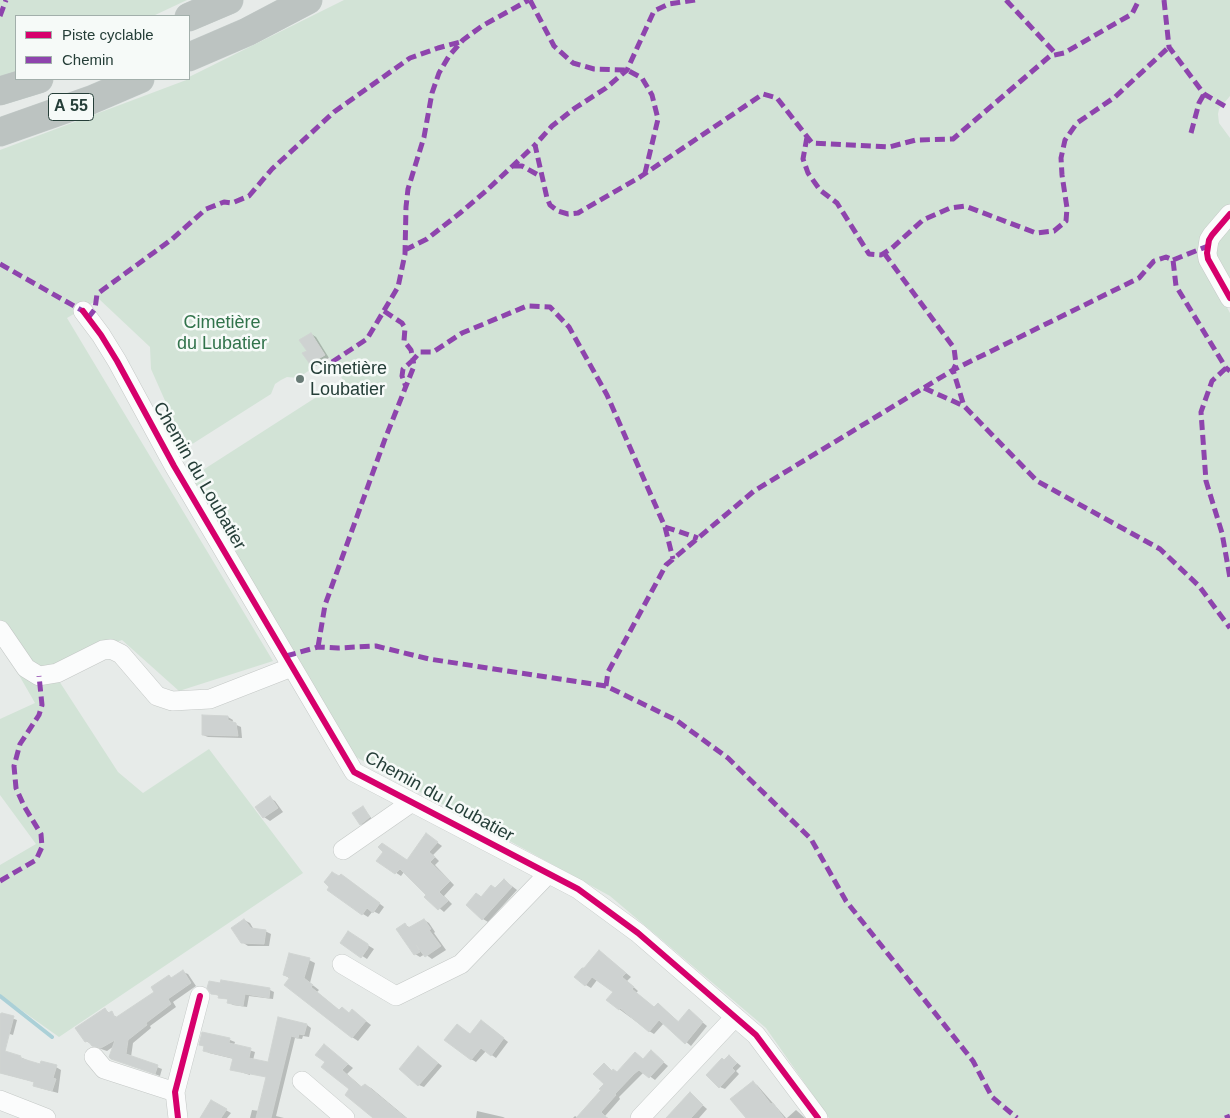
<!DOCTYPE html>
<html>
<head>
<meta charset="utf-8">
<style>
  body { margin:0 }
  #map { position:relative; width:1230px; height:1118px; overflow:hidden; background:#e7ebe9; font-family:Arial,sans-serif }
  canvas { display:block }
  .legend { position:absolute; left:15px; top:15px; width:175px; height:65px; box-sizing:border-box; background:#f6faf8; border:1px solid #a2afab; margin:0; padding:6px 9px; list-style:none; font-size:15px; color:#253e38 }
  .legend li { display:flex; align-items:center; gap:10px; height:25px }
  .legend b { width:25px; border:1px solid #a2afab }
</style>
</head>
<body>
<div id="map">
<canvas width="1230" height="1118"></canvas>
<ul class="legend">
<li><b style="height:6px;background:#d6006c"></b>Piste cyclable</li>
<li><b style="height:6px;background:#8e44ad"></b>Chemin</li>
</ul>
</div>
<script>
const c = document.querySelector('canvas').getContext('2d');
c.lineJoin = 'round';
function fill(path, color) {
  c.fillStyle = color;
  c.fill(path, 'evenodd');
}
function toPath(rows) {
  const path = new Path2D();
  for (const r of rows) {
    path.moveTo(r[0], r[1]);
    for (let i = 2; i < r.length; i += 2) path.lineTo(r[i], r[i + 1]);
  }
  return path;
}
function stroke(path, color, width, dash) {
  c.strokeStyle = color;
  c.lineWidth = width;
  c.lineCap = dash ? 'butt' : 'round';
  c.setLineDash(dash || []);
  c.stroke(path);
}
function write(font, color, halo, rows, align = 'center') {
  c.font = font + ' Arial,sans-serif';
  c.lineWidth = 5;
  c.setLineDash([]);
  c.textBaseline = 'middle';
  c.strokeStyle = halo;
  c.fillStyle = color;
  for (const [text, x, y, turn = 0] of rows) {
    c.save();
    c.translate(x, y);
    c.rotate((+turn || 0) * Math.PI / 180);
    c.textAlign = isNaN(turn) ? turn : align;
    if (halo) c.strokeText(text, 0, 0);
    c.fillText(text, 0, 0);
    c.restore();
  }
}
const green = toPath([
  [0,0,187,0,153,16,16,16,16,74,0,78],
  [344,0,1230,0,1230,96,1219,109,1218,114,1219,123,1230,138,1230,205,1201,259,1230,313,1230,1118,829,1118,766,1028,610,896,347,752,192,477,343,380,329,357,298,378,287,377,281,380,275,384,271,394,186,448,151,369,150,347,99,299,67,318,273,661,179,691,122,640,50,667,118,772,143,793,209,749,303,873,59,1037,0,995,0,865,36,844,0,795,0,719,35,703,0,642,0,150,189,79,189,77],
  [1230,225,1230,281,1214,256,1213,248]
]);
const shadow = toPath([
  [311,334,316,337,329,358,316,366,311,363,309,351],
  [228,717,233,720,232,723,241,727,242,738,208,737,203,735],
  [270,798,275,801,283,812,270,821,264,817,257,808],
  [363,808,372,819,363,825,360,824],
  [431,838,442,846,433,855,439,861,435,865,454,885,444,896,452,904,444,912,426,897,428,895,404,872,401,876,378,861,407,861],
  [339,877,346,878,384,907,379,914,373,911,368,917,363,914],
  [504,880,517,890,488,922,483,919,477,894,482,897,496,889],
  [244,920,250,923,254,930,265,931,271,934,269,946,248,946,242,942],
  [424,920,429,923,435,932,434,933,446,950,432,959,425,954,420,957,415,954,405,925,411,928],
  [353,936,374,949,367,959,342,943],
  [604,955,631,977,627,981,638,991,636,993,655,1008,658,1005,663,1008,679,1022,689,1011,707,1026,691,1046,664,1023,654,1034,649,1031,619,1009,614,992,597,980,591,988,586,985,584,969],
  [309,960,315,963,310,983,319,990,317,992,340,1011,353,1018,353,1011,371,1025,358,1041,352,1037,291,979,284,975],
  [183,972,188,974,196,986,173,1002,176,1007,150,1026,151,1028,133,1043,131,1057,162,1069,160,1076,111,1058,114,1046,107,1051,98,1048,86,1041,105,1010,118,1018,156,992,169,976,173,979],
  [270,990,274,992,273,999,249,996,247,1007,233,1005,228,1002,229,1000,212,993],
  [0,1014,17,1020,13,1035,0,1031],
  [279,1019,307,1025,311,1028,309,1037,303,1036,302,1039,295,1038,276,1116,284,1118,250,1118,252,1110,259,1111,267,1077,250,1073,250,1075,231,1069,234,1059,209,1053,204,1050,205,1047,200,1044,203,1034,230,1040,235,1042,234,1045,255,1052,253,1060,269,1063],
  [486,1024,508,1042,496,1058,486,1051,476,1062,471,1059,471,1035],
  [325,1046,353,1068,347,1074,363,1088,365,1085,371,1088,407,1118,374,1118,327,1062],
  [0,1051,20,1057,41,1066,56,1067,61,1070,58,1093,40,1088,34,1085,34,1082,0,1073],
  [423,1051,442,1066,424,1087,419,1085],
  [651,1052,668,1066,655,1080,644,1072,619,1097,620,1099,605,1116,608,1118,573,1118,575,1116,578,1118,602,1090,605,1084,604,1065,613,1072,618,1073,644,1060],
  [729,1056,741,1066,736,1071,739,1074,725,1089,720,1087,724,1061],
  [753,1083,757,1085,786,1118,751,1118],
  [690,1094,707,1109,699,1118,677,1118],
  [212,1102,231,1113,227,1118,202,1118],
  [796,1110,805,1118,787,1118],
  [477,1111,503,1117,505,1118,476,1118]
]);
const stream = toPath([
  [0,996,52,1037]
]);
const building = toPath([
  [311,333,325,355,310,364,302,353,307,351,299,340,311,333],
  [202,715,228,716,228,720,236,723,238,736,202,735,202,715],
  [270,796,278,808,263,818,255,807,270,796],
  [363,806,370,817,360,825,352,813,363,806],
  [426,833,438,842,429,852,435,857,430,862,450,881,439,892,448,901,438,910,424,897,426,895,400,869,395,874,376,861,383,852,378,847,382,843,407,860,426,833],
  [332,872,339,876,341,874,380,903,373,913,367,908,362,915,327,890,329,887,324,882,332,872],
  [504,879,512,887,482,920,466,905,476,893,481,897,491,885,495,888,504,879],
  [244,919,251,928,266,930,264,944,241,943,231,928,244,919],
  [424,919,431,929,429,930,441,946,425,957,416,945,420,952,414,955,396,929,405,923,408,928,424,919],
  [348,931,368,944,368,948,361,958,340,943,348,931],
  [599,950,626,973,622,977,634,987,632,989,654,1007,658,1003,678,1022,689,1009,703,1022,685,1044,659,1020,649,1032,620,1008,619,1010,606,1000,613,992,592,977,585,986,574,977,582,968,584,968,599,950],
  [289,953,310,958,304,978,313,985,311,987,339,1010,342,1007,349,1013,352,1009,366,1021,352,1038,284,985,290,977,283,975,289,953],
  [183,970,191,983,168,999,171,1004,146,1023,147,1025,128,1040,126,1054,158,1065,155,1074,111,1059,109,1057,115,1040,101,1048,92,1046,88,1041,85,1042,75,1028,105,1008,108,1013,112,1011,115,1018,154,992,151,987,169,975,171,978,183,970],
  [221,980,270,988,269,998,245,994,243,1006,227,1003,228,999,218,998,219,995,211,994,207,988,209,981,220,983,221,980],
  [2,1013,14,1016,5,1051,21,1056,20,1058,40,1064,41,1061,57,1065,53,1078,56,1079,52,1091,33,1086,34,1082,27,1080,0,1073,0,1014,2,1013],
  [278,1017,307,1024,304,1035,299,1034,298,1038,291,1036,271,1118,256,1118,266,1077,230,1070,233,1058,203,1051,204,1046,199,1045,202,1032,230,1038,229,1043,251,1048,249,1058,268,1062,278,1017],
  [481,1020,504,1038,491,1056,481,1048,471,1060,444,1040,457,1024,470,1034,481,1020],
  [324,1044,348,1064,342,1070,361,1087,365,1084,406,1118,373,1118,345,1095,349,1089,321,1067,325,1062,315,1055,324,1044],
  [418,1046,438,1063,418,1086,399,1069,418,1046],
  [651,1050,664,1062,649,1078,639,1070,634,1074,615,1094,616,1095,601,1112,607,1118,576,1118,601,1090,599,1089,604,1084,593,1074,604,1063,612,1071,613,1069,617,1072,635,1052,643,1059,651,1050],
  [729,1055,737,1063,732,1068,735,1071,719,1088,706,1075,722,1058,724,1060,729,1055],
  [753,1081,771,1104,773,1103,784,1118,746,1118,730,1099,753,1081],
  [690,1092,703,1105,691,1118,666,1118,690,1092],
  [211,1100,227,1109,221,1118,200,1118,211,1100]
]);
const minor = toPath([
  [1230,214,1212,235,1209,240,1207,253,1208,259,1230,298],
  [83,311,101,335,117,361,174,466,354,772,578,889,638,933,756,1035,818,1118],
  [0,630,26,668,39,676,57,673,103,650,111,649,121,654,157,696,172,701,210,699,292,667],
  [343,850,412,802],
  [342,964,396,996,461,964,548,874],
  [94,1057,104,1069,175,1092],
  [302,1081,345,1118],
  [0,1100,46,1118],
  [178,1118,175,1092,200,996],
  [640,1118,734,1018]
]);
const highway = toPath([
  [189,17,229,0],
  [189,57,247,32,308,0],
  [0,91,39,79],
  [0,132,91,100,140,79]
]);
const quiet = toPath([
  [530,0,554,46,573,63,594,69,627,70,642,78,652,95,658,119,645,173],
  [695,0,669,4,654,11,627,70,606,88,575,108,552,126,535,145,547,198,550,205,558,211,568,214,578,213,640,177,763,94,777,98,812,143,889,147,916,140,953,139,1050,56,1064,53,1132,14,1139,0],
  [1006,0,1057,55],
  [1164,0,1169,47,1204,94,1228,108],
  [0,16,6,0],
  [1191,133,1199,103,1204,94],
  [807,137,803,159,808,173,820,190,837,203,869,254,881,255,892,248,923,220,950,208,965,206,1036,233,1054,231,1066,221,1067,208,1062,175,1061,158,1065,140,1077,123,1115,97,1169,47],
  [514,166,522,166,542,177],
  [405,250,427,239,460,213,487,190,535,145],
  [884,253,954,348,956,364,953,370,964,406,1037,481,1160,549,1199,586,1230,628],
  [1173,260,1208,246],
  [0,264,83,311],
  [384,311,402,323,405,328,404,341,411,350,413,360,403,369,402,376,406,387],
  [88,318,95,309,97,294,171,240,206,209,224,202,232,203,249,196,272,169,334,112,410,58,438,48,460,42],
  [332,362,367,339,398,287,405,254,406,207,408,189,424,137,432,93,439,73,449,56,463,40,482,26,529,0],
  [1226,368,1212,381,1201,412,1206,481,1222,533,1230,578],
  [924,388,964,406],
  [665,527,698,538],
  [318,647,325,605,385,439,414,366,413,360,420,352,433,352,462,333,527,306,550,307,569,327,607,395,665,527,673,559],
  [286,656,318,647,338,648,376,646,429,659,606,686,676,720,728,758,811,839,846,901,973,1061,992,1097,1017,1118],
  [606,686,608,672,666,565,754,491,953,370,1139,278,1154,261,1166,257,1173,260,1176,286,1226,368,1230,371],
  [0,881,36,860,42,847,41,834,24,806,16,788,14,766,20,744,39,715,42,705,39,676],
  [1225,1118,1230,1116]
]);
const cycleway = toPath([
  [1230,214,1212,235,1209,240,1207,253,1208,259,1230,298],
  [83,311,101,335,117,361,174,466,354,772,578,889,638,933,756,1035,818,1118],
  [178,1118,175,1092,200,996]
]);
const markers = [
  [300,379,5,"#697b76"]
];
const shields = [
  [71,107,45]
];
const shieldNames = [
  ["A 55",71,107]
];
const parkNames = [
  ["Cimetière",222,323],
  ["du Lubatier",222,344]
];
const poiNames = [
  ["Cimetière",310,369],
  ["Loubatier",310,390]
];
const streetNames = [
  ["Chemin du Loubatier",199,476,60],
  ["Chemin du Loubatier",439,797,29]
];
fill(green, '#d2e3d6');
fill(shadow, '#0003');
stroke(stream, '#abd0d7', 4);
fill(building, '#ced2d1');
stroke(building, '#d0d4d2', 1);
stroke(minor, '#c4c8c6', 20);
stroke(highway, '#c2cac8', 29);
stroke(minor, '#fbfcfc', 19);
stroke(highway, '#bcc3c1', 28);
stroke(quiet, '#8e44ad', 5, [10, 5]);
stroke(cycleway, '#d6006c', 6);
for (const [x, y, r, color] of markers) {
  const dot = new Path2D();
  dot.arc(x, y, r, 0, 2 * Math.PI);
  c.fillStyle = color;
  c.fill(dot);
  stroke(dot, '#f6faf8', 2);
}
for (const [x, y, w] of shields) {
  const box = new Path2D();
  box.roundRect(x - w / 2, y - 13.5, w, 27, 4);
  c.fillStyle = '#f6faf8';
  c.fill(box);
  stroke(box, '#253e38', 1);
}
write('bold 16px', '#253e38', null, shieldNames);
write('18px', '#31734b', '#f6faf8', parkNames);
write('18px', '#253e38', '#f6faf8', poiNames, 'left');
write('18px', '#253e38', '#f6faf8', streetNames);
</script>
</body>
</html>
